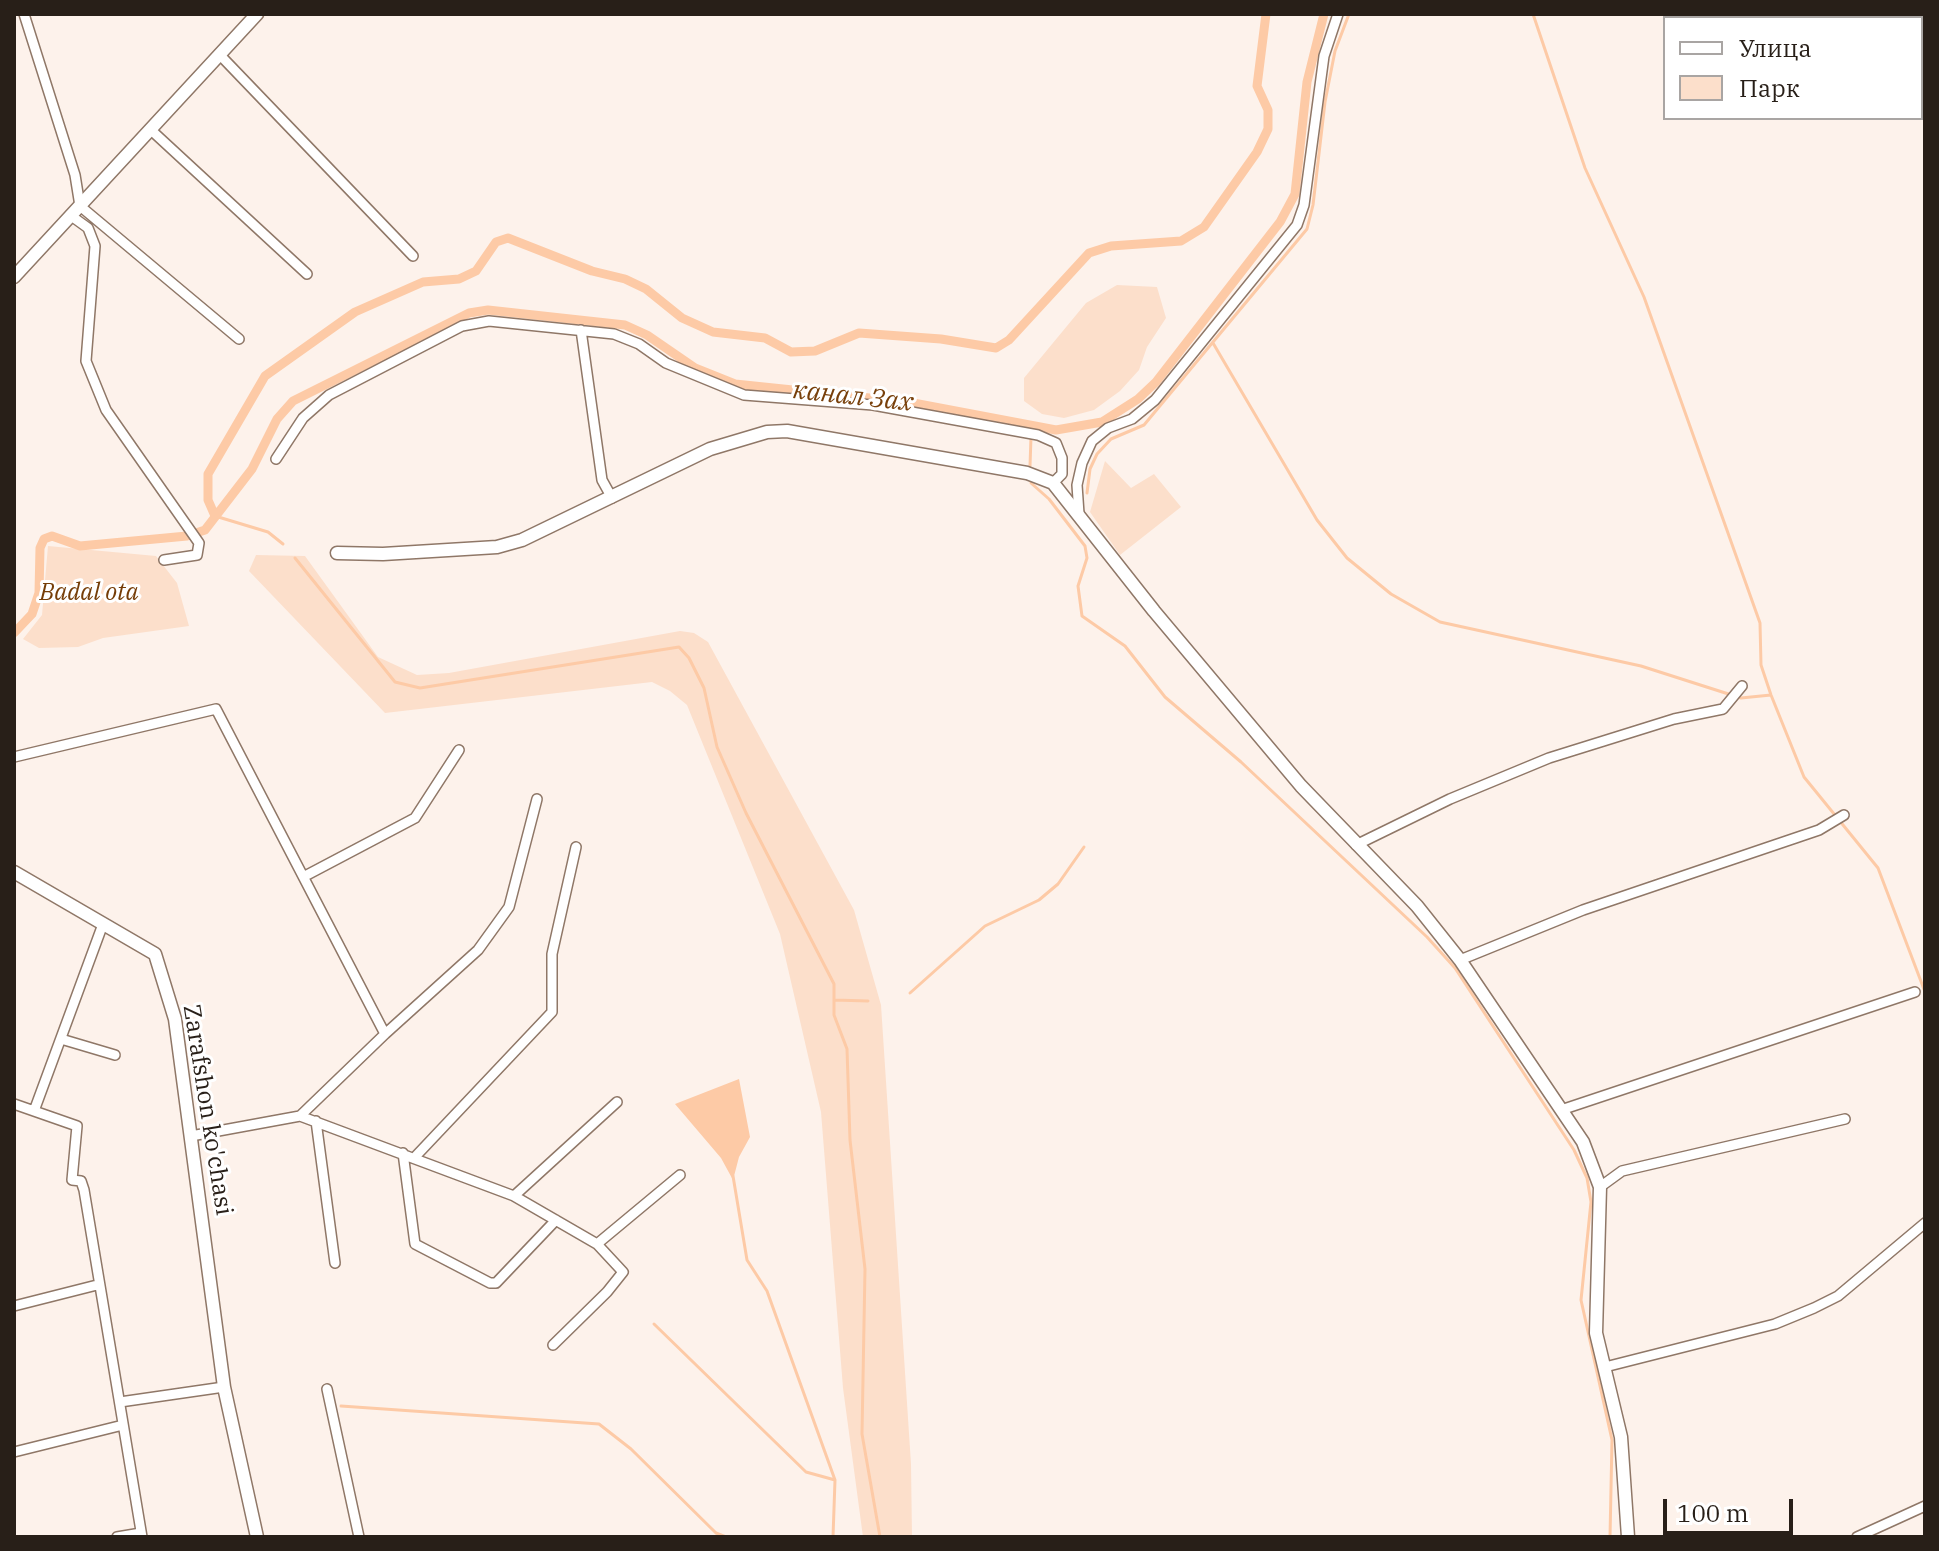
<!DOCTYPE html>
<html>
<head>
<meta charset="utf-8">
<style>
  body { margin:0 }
  #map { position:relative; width:1939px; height:1551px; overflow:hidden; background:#fdf2eb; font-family:"IBM Plex Serif",serif }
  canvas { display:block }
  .frame { position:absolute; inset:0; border:16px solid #281f18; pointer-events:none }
  .legend { position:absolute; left:1663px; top:16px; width:260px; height:104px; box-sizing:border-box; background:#fff; border:2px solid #a9a5a3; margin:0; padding:10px 14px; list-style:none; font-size:24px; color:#281f18 }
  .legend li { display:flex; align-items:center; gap:16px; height:40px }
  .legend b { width:40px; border:2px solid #a9a5a3 }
  .scale { position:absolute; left:1663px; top:1499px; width:130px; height:36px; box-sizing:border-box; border:4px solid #281f18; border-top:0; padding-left:10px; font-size:24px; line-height:28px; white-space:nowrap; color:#281f18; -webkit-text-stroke:6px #fff; paint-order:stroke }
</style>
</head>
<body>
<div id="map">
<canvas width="1939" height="1551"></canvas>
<div class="frame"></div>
<ul class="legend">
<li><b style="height:10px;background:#fff"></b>Улица</li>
<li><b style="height:22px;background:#fcdfcb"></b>Парк</li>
</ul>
<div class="scale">100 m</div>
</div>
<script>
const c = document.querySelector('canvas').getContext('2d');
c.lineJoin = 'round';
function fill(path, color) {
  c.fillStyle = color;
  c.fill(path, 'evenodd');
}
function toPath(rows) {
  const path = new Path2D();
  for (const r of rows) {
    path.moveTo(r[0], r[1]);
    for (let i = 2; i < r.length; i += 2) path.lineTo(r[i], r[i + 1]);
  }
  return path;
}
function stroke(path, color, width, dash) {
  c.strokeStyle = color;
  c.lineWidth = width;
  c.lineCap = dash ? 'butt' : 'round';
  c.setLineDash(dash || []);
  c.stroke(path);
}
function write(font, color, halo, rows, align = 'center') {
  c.font = font + ' "IBM Plex Serif",serif';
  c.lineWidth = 6;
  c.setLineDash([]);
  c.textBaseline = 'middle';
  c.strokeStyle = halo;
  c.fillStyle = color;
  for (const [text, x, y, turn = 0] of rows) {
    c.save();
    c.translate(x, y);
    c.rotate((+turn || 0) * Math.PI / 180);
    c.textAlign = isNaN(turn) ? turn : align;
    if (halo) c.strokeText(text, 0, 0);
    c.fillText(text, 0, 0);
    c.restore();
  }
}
const green = toPath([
  [1117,285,1157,287,1166,318,1147,347,1139,370,1120,391,1094,410,1064,418,1042,414,1024,401,1024,378,1086,303],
  [1105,461,1131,488,1154,474,1181,507,1120,555,1090,512],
  [48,546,156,556,177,583,189,626,103,638,78,647,39,648,23,639,42,615],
  [256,555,305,556,378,657,417,675,449,673,680,631,694,633,708,642,854,910,881,1005,911,1464,912,1537,863,1537,843,1388,821,1112,780,934,687,705,670,691,652,682,385,713,249,571]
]);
const water = toPath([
  [739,1079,750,1137,739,1157,733,1180,721,1158,675,1104]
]);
const stream = toPath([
  [1533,14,1585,168,1644,297,1760,623,1761,665,1771,695,1804,777,1878,868,1925,992],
  [1213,343,1317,520,1347,558,1391,594,1440,622,1641,666,1741,698,1771,695],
  [1030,466,1031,437],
  [1031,483,1049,499,1085,546,1087,558,1078,586,1082,616,1125,646,1165,697,1241,762,1427,937,1455,968,1574,1150,1587,1178,1591,1202,1581,1300,1612,1440,1610,1537],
  [1087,493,1090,469,1097,454,1111,439,1144,425,1307,229,1313,205,1325,102,1335,51,1349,14],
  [215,516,268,532,283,544],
  [295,558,395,682,420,688,679,647,689,658,704,688,717,747,746,813,834,984,834,1015,847,1049,850,1140,865,1269,862,1434,880,1537],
  [910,993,985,926,1039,900,1058,884,1084,847],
  [834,1000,868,1001],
  [733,1176,747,1260,767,1291,835,1480,833,1537],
  [654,1324,806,1472,835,1480],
  [341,1406,599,1424,631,1449,716,1533,726,1537]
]);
const canal = toPath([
  [215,516,208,500,208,474,265,376,355,312,423,282,459,279,476,271,496,242,508,238,592,271,625,279,646,289,682,318,713,332,765,338,791,352,815,351,859,333,941,339,996,348,1009,340,1089,253,1111,246,1181,241,1204,227,1257,152,1268,129,1268,110,1257,86,1266,14],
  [14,633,32,614,39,593,40,548,44,539,52,536,80,546,187,536,205,530,252,469,277,419,293,401,469,313,488,310,625,325,647,335,695,368,735,384,908,402,1056,430,1102,422,1138,399,1156,382,1280,222,1295,194,1307,82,1324,14]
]);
const street = toPath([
  [24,14,75,175,80,206,239,339],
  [219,54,413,256],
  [151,130,307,274],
  [70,215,88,228,95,246,86,361,106,410,199,543,197,555,164,560],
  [581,330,602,480,612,498],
  [276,459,303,418,329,395,462,326,489,321,614,334,639,344,666,363,744,395,873,405,1038,435,1056,443,1062,458,1062,474,1053,483],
  [1079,514,1077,485,1082,463,1092,441,1108,428,1132,419,1155,400,1297,225,1304,205,1324,56,1338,14],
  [14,757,216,709,385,1034,300,1116],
  [1356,845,1450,799,1549,758,1674,719,1723,709,1742,686],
  [305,876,415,818,459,750],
  [1460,960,1583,910,1819,830,1844,815],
  [385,1034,478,950,509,907,537,799],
  [61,1039,115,1055],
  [14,1104,77,1126,72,1180,81,1181,84,1190,142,1537],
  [1561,1110,1915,992],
  [34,1111,103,924],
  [316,1121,335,1263],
  [191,1136,300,1116,514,1196,597,1244,623,1272,607,1292,553,1345],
  [403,1153,415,1244,490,1283,496,1283,556,1220],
  [414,1158,552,1012,552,954,576,847],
  [1600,1187,1622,1171,1845,1119],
  [514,1196,617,1102],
  [597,1244,680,1175],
  [14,1306,97,1285],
  [1605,1367,1775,1324,1814,1308,1838,1296,1925,1223],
  [327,1389,359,1537],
  [120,1402,224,1387],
  [14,1452,123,1425],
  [117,1537,141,1533],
  [1857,1537,1925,1506]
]);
const secondary = toPath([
  [14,277,257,14],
  [337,553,383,554,497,547,522,540,710,449,767,432,787,431,1027,473,1053,483,1154,611,1301,786,1417,906,1460,960,1583,1142,1600,1187,1596,1333,1621,1437,1628,1537],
  [14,872,155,954,175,1019,224,1387,257,1537]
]);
const parkNames = [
  ["Badal ota",89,593]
];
const streetNames = [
  ["Zarafshon ko'chasi",207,1110,81]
];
const waterNames = [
  ["канал Зах",853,397,6]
];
fill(green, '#fcdfcb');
fill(water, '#fdcaa6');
stroke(stream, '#fdcaa6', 3);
stroke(canal, '#fdcaa6', 9);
stroke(street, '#8f7767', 12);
stroke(secondary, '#8f7767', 15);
stroke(street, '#fff', 9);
stroke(secondary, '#fff', 12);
write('italic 24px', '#753d07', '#fff', parkNames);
write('24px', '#281f18', '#fff', streetNames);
write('italic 26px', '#78400b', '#fff', waterNames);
</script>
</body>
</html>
